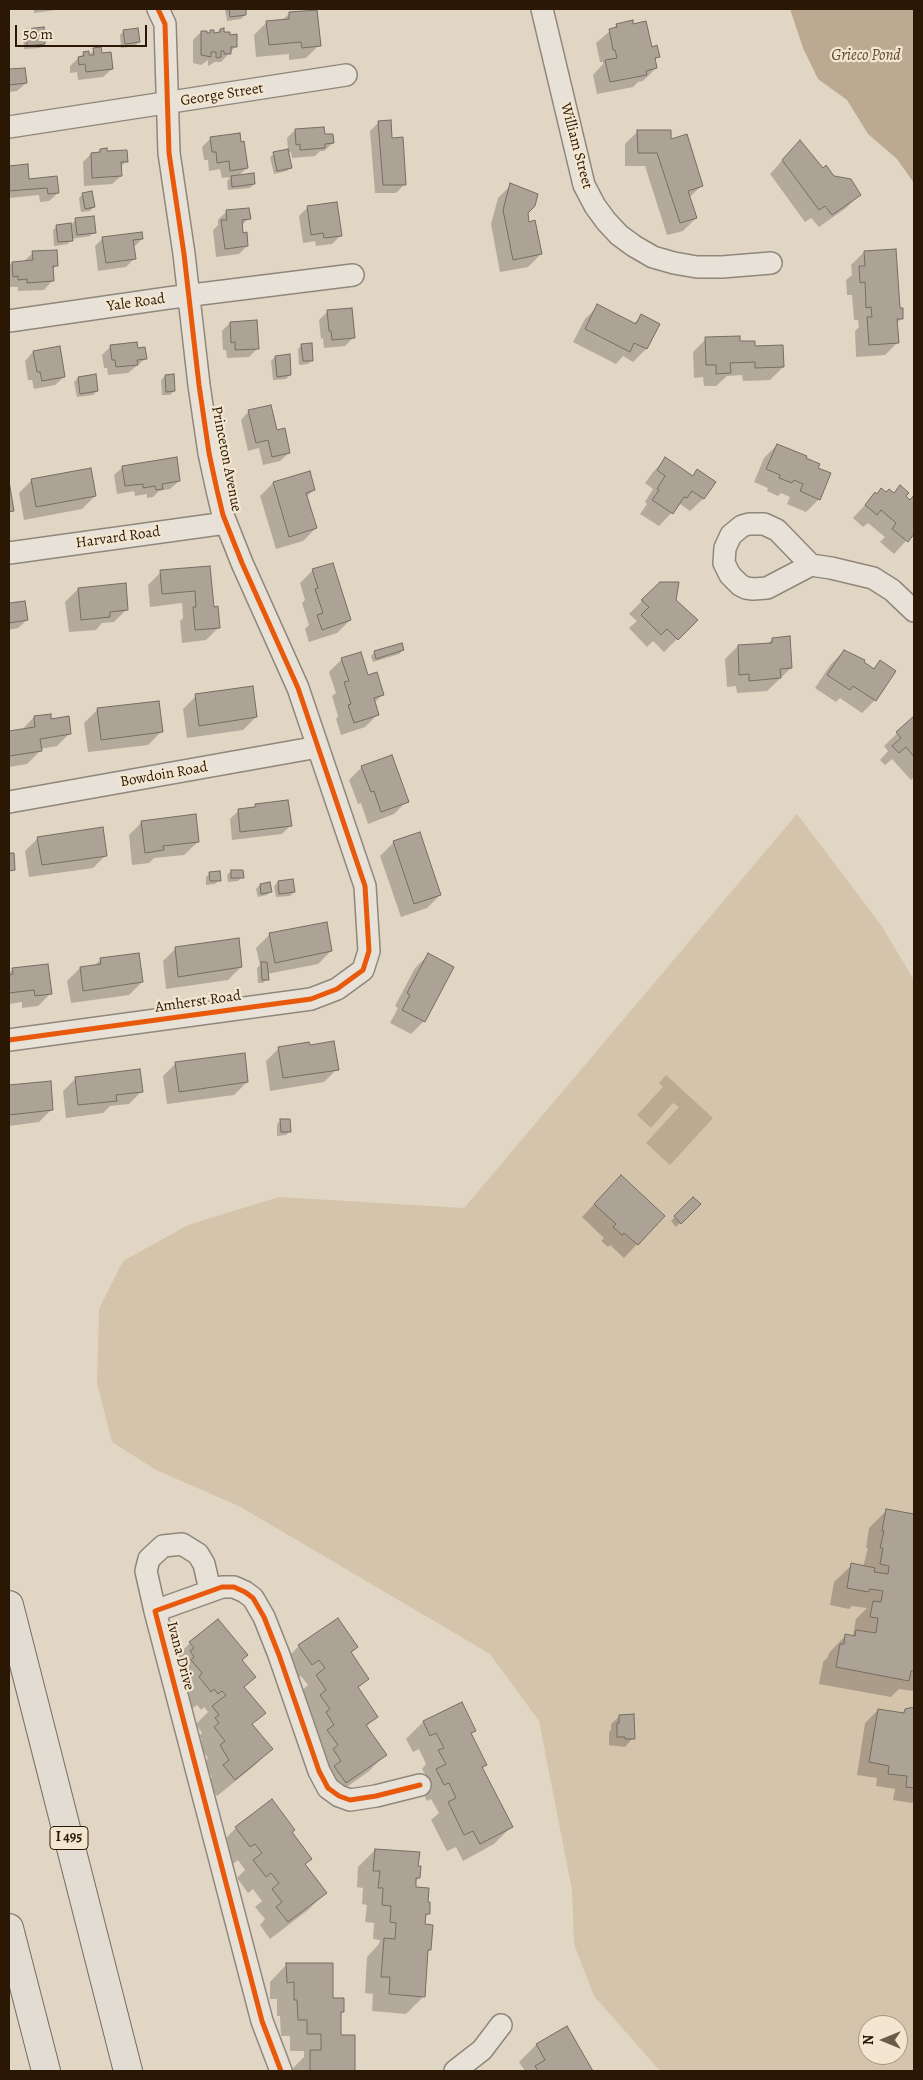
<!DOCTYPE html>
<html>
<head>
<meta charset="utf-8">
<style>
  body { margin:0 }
  #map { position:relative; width:923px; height:2080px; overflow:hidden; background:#e1d5c4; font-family:Alegreya,serif }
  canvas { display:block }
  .frame { position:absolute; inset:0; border:10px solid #2b1804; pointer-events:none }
  .north { position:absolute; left:858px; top:2015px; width:50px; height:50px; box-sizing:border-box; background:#f3e6d1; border:1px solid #a3947f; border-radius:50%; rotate:270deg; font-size:14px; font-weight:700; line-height:20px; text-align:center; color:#2b1804 }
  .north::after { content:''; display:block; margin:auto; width:18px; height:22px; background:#6b5a47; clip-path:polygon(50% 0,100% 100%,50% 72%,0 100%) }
  .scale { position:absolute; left:15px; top:25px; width:132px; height:22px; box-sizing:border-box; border:2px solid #2b1804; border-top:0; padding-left:6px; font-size:15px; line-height:18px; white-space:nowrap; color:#2b1804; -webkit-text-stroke:4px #f3e6d1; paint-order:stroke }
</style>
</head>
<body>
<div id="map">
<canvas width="923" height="2080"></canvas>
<div class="frame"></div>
<div class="north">N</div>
<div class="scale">50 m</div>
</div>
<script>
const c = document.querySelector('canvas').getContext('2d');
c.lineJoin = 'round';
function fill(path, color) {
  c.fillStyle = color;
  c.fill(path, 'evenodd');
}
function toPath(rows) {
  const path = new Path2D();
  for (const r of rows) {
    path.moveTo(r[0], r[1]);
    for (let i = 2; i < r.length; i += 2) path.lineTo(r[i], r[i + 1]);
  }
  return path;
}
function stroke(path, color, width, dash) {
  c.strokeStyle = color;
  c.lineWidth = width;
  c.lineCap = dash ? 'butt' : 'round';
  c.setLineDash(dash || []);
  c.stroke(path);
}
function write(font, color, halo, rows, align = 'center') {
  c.font = font + ' Alegreya,serif';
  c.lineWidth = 4.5;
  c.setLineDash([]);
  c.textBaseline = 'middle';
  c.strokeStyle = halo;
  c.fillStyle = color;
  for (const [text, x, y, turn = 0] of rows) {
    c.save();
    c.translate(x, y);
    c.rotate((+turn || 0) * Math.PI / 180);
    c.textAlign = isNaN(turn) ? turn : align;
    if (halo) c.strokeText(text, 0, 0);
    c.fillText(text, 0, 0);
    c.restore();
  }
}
const green = toPath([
  [797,814,881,925,914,980,914,2071,660,2071,594,1996,574,1944,572,1890,539,1721,490,1654,239,1506,156,1470,112,1442,97,1383,99,1309,123,1261,188,1225,279,1197,464,1208],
  [868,2025,898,2025,898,2055,868,2055]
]);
const water = toPath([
  [790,9,914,9,914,183,897,159,868,134,847,100,818,79,803,48],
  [666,1075,713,1118,670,1165,646,1143,679,1107,673,1103,651,1128,637,1115,663,1087,659,1083]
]);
const shadow = toPath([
  [34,9,63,9,34,13],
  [225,9,244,9,245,15,241,19,227,21],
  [289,14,319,45,306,58,289,60,289,54,256,57,254,35,267,22,282,20],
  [617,25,633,25,658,56,655,60,656,68,643,81,638,82,633,87,597,94,593,75,603,64,603,62,600,62,596,43],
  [27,30,44,44,40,48,24,49,23,34],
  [220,30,228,36,236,46,221,62,215,62,208,66,208,60,201,65,193,63,193,40,201,32,208,34,211,31,213,34,216,34],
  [124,31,139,42,135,46,121,48,120,35],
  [94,50,101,55,112,69,103,77,78,80,77,72,70,73,70,66,84,53,88,56],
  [24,69,26,83,17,91,9,92,9,71],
  [379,122,391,139,405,184,396,193,375,193,370,131],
  [295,130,333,143,324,151,320,151,315,156,292,158,291,152,287,153,291,167,287,171,274,174,270,157,274,154,288,150,287,138],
  [638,131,670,140,701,186,689,198,696,218,683,231,667,235,645,166,625,166,625,144],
  [210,139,247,168,238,176,254,184,250,188,228,190,227,181,231,177,222,178,220,169,209,171,208,160,204,160,202,147],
  [100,150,127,161,120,167,121,176,112,184,84,186,83,162,91,154,97,154],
  [787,155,822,170,859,195,846,208,819,227,811,218,805,222,770,174],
  [27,166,28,180,56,177,58,193,49,201,40,202,39,195,9,198,9,167],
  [511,185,526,213,528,223,541,254,528,267,500,272,491,224,498,198],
  [83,194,94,207,90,211,81,212,79,198],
  [308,207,341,235,332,244,316,246,315,241,303,243,299,216],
  [226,212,249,218,241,226,247,246,239,254,216,257,213,230,218,225,218,220],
  [76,219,94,232,90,236,71,239,68,244,54,246,53,230,57,226,72,224],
  [103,238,142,239,133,248,134,259,126,267,98,271,95,246],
  [864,252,899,309,902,318,896,324,898,342,885,355,856,357,855,331,859,327,858,320,854,320,852,295,847,295,846,280,852,275,851,265],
  [33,253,57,265,52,270,52,281,44,290,18,291,18,287,10,287,9,266,12,263,24,261],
  [598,306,633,324,642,316,646,349,633,362,623,356,616,364,573,342,585,319],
  [328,311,354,337,345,346,324,348,323,338,321,339,319,320],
  [230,323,258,348,249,357,227,358,226,350,223,350,222,331],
  [706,339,739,343,754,348,783,367,770,380,743,381,742,375,727,376,716,386,704,386,703,377,694,378,693,352],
  [302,345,312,360,308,364,299,365,298,349],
  [111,346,137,349,145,359,128,373,108,375,107,368,104,368,102,355],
  [33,352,64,377,55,385,34,389,32,380,28,380,25,361],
  [275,357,290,375,286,379,273,380,271,361],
  [165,376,174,391,170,395,162,395,161,380],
  [78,378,97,391,93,395,77,397,74,382],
  [249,411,276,432,289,453,280,461,263,465,259,448,248,451,241,420],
  [777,445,805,459,819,499,806,512,787,504,790,497,781,493,778,496,767,491,768,488,754,482,764,458],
  [666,459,692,476,697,470,703,499,690,511,680,504,659,526,640,514,647,504,645,502,653,489,645,483,653,472],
  [123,467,179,481,170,489,159,491,153,497,147,498,147,494,135,496,134,491,117,494,114,475],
  [309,473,314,490,306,497,316,528,303,541,276,549,260,496,273,483],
  [32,480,95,496,82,509,24,520,19,493],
  [875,494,904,496,910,501,914,496,914,532,894,554,880,542,885,537,868,523,863,527,853,518],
  [209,567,213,608,219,627,206,640,182,643,180,621,183,618,182,603,150,607,148,585,161,572],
  [313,570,350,620,337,633,309,642,305,629,309,625,302,603,305,600,300,583],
  [660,583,696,620,664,652,653,641,647,647,629,628,637,621,629,614],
  [78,589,127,609,114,622,102,623,96,630,69,632,65,602],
  [24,602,27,620,18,628,9,630,9,604],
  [773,639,791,668,767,691,737,693,736,686,727,687,725,659,738,646,767,644],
  [403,650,399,654,373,662,371,656,375,652],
  [844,651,872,670,880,662,875,700,862,713,840,698,836,702,815,688,831,664],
  [342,659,367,677,383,694,374,703,378,714,365,727,341,735,336,719,338,716,332,696,336,693,329,672],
  [196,696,256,717,243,730,187,738,183,709],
  [97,710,161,732,148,745,88,752,84,723],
  [34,717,50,720,70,733,57,746,40,749,40,751,27,764,9,767,9,732,22,730],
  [914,717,914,777,911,780,892,759,885,765,880,760,888,751,884,746],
  [362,767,407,801,394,814,368,824,361,803,358,804,349,780],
  [256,805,291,825,282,834,232,840,230,819,238,811,252,809],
  [142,822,198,842,184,855,154,858,149,863,132,865,129,835],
  [420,834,440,895,427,908,401,917,380,856,393,843],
  [38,838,106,855,93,868,29,877,25,851],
  [231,871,242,877,238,881,228,882,227,875],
  [210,873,219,880,215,884,206,885,206,877],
  [278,882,294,892,290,896,276,897,274,886],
  [260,885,271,891,267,895,258,897,256,889],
  [269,935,331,951,318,964,267,974,267,979,263,983,258,983,257,968,260,965,256,948],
  [176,948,241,967,228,980,166,989,163,961],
  [428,955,424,1021,411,1034,390,1023,398,1008,395,1006,415,968],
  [101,959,142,982,129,995,71,1003,67,981,80,968,94,966],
  [13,969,51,993,38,1006,22,1008,22,1002,9,1004,9,973],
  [309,1047,337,1069,324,1082,270,1091,266,1061,279,1048],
  [176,1063,247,1082,234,1095,167,1104,163,1076],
  [76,1078,142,1091,129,1104,110,1106,103,1113,66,1118,63,1091],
  [50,1082,52,1109,39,1122,9,1126,9,1086],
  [281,1120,290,1131,286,1135,277,1136,277,1124],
  [608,1189,663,1216,624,1258,610,1245,608,1247,601,1241,604,1238,582,1217],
  [693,1199,699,1204,676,1227,671,1221],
  [887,1510,914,1516,914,1691,899,1689,891,1697,819,1684,823,1662,828,1657,829,1653,846,1635,851,1636,853,1635,856,1619,867,1608,852,1606,849,1609,830,1605,834,1582,852,1565,863,1567,868,1548,866,1548,869,1528],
  [190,1643,241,1660,254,1677,243,1688,264,1713,251,1725,271,1749,254,1766,217,1796,206,1783,212,1777,203,1764,208,1758,198,1745,202,1740,199,1736,202,1733,196,1724,208,1712,204,1707,201,1710,197,1705,193,1708,183,1695,173,1660],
  [299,1646,357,1647,350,1654,367,1679,357,1689,376,1717,366,1727,385,1755,368,1772,328,1800,303,1713,309,1707,299,1693,308,1685,301,1676,294,1681,282,1663],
  [461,1703,475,1730,470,1735,486,1765,482,1769,511,1827,494,1844,463,1861,456,1847,447,1851,431,1820,439,1813,431,1799,427,1801,420,1787,428,1779,422,1769,426,1764,419,1749,413,1752,406,1739,423,1722],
  [914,1709,914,1800,912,1803,893,1800,895,1789,876,1786,877,1778,857,1775,865,1723,878,1710,902,1714,905,1710],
  [620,1716,633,1738,625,1747,609,1745,609,1732,611,1730,611,1724],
  [236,1828,290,1833,310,1859,304,1865,325,1893,308,1910,270,1939,260,1925,265,1919,255,1907,262,1901,253,1889,248,1893,237,1878,245,1870,238,1860,233,1864,219,1845],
  [375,1850,417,1867,419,1878,415,1882,414,1889,428,1914,425,1917,424,1926,430,1950,427,1953,424,1996,406,2014,372,2011,373,1994,365,1993,367,1957,379,1944,380,1940,373,1939,374,1923,365,1922,367,1905,362,1904,363,1888,357,1887,358,1867],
  [287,1964,332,1999,343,2012,339,2015,340,2037,353,2071,293,2071,293,2068,304,2057,304,2051,290,2051,290,2036,281,2036,280,2016,277,2016,277,1999,270,1999,270,1982],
  [567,2028,591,2071,525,2071,519,2062,536,2045]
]);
const building = toPath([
  [229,9,246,9,246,15,230,17,229,9],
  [317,10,321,46,302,48,301,42,269,45,266,21,289,19,289,12,317,10],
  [633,20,633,24,646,21,652,47,657,45,660,57,655,58,657,68,646,71,647,75,610,82,605,60,617,58,615,50,613,50,609,29,617,27,616,24,633,20],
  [44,27,45,44,27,46,26,29,44,27],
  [138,28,140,42,125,44,123,30,138,28],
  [224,28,224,32,230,32,230,35,237,34,237,47,231,47,231,54,224,54,224,51,221,51,221,57,216,58,216,52,211,52,211,57,201,55,201,31,207,31,207,33,210,33,210,30,214,30,214,33,220,32,220,29,224,28],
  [101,47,102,53,111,52,113,69,86,72,85,64,79,65,78,57,84,56,83,52,89,51,89,55,94,55,93,48,101,47],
  [25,68,27,83,9,85,9,69,25,68],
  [391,120,392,138,403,137,406,185,383,185,378,121,391,120],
  [324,127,325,134,333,134,334,143,325,144,325,148,300,150,300,144,296,145,295,129,324,127],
  [637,130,671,130,671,139,687,134,703,186,688,191,697,218,680,223,657,153,638,153,637,130],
  [240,133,241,142,244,141,248,168,230,171,229,161,217,163,216,152,212,152,210,137,240,133],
  [800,140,823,168,826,165,834,176,851,179,861,195,832,215,825,206,819,210,782,160,800,140],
  [107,148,107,151,127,150,128,162,121,162,122,176,92,178,91,153,100,152,100,149,107,148],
  [288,149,292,168,277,171,273,152,288,149],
  [28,164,29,179,57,176,59,193,48,194,47,188,9,191,9,166,28,164],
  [254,173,255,184,232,187,231,176,254,173],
  [510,183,538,194,535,206,528,213,529,222,535,220,542,254,513,260,503,210,510,183],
  [92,191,95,207,85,209,82,193,92,191],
  [337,202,342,236,324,238,323,233,311,235,307,206,337,202],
  [249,208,251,219,242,220,243,233,247,232,248,246,225,249,221,220,227,220,226,210,249,208],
  [94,216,96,233,77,235,75,218,94,216],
  [71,223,73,241,58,242,56,225,71,223],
  [142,232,143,239,133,240,136,259,106,263,102,237,142,232],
  [896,249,900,308,903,308,903,319,897,319,899,343,869,345,867,317,872,317,871,307,866,308,865,282,860,283,859,266,865,266,864,251,896,249],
  [57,250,58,266,53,266,54,281,27,283,27,279,18,280,18,276,13,277,12,262,33,260,32,251,57,250],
  [597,304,636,324,641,314,660,324,647,349,634,343,630,352,585,329,597,304],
  [352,308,355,338,332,340,331,331,329,331,327,310,352,308],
  [257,320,259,349,235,350,235,342,231,343,230,322,257,320],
  [740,336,740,341,755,341,755,346,783,345,784,367,755,368,755,362,730,363,731,373,716,374,716,365,706,365,705,337,740,336],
  [137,342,138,348,145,347,147,359,137,360,138,365,116,367,115,360,112,360,110,345,137,342],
  [312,343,313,361,303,361,301,344,312,343],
  [60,346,65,377,42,381,40,372,37,372,33,351,60,346],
  [290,354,291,375,277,377,275,356,290,354],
  [96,374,98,391,80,394,78,377,96,374],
  [174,374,175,391,166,392,165,375,174,374],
  [271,405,277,430,285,428,290,453,272,457,268,440,256,443,248,410,271,405],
  [777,444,807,456,806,458,820,464,818,468,831,473,820,500,800,491,803,484,794,480,792,483,779,478,780,475,766,469,777,444],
  [177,457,180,481,162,484,163,489,156,490,155,486,143,488,143,484,125,486,122,466,177,457],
  [665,457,693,476,697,469,716,482,704,499,692,491,687,498,684,497,673,514,652,500,659,490,657,489,665,476,657,470,665,457],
  [91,468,96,496,36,507,31,479,91,468],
  [310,471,315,490,306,493,317,528,289,537,273,482,310,471],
  [9,481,14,511,9,512,9,481],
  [900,485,909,493,906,496,910,500,914,495,914,534,908,542,892,529,896,523,881,510,877,515,865,505,875,492,877,494,881,488,886,492,889,489,894,493,900,485],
  [333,563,351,620,322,630,317,615,323,613,315,589,318,588,312,569,333,563],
  [210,566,214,607,218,606,220,628,195,630,193,607,196,607,195,591,162,594,160,570,210,566],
  [660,582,679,582,676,600,698,620,678,640,667,629,661,635,641,615,649,607,641,600,660,582],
  [126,583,128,610,110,612,110,617,81,620,78,588,126,583],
  [25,601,28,620,9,623,9,603,25,601],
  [790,636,792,668,780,669,781,678,749,681,749,674,739,675,738,645,772,643,772,638,790,636],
  [402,643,404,650,376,659,374,651,402,643],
  [844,650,865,660,864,662,874,669,880,660,896,671,876,701,853,686,850,690,827,675,844,650],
  [361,652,368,675,377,672,384,695,374,698,379,715,354,723,348,705,351,704,344,682,349,681,341,658,361,652],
  [253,686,257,717,199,726,195,694,253,686],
  [159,701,163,732,101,740,97,708,159,701],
  [51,714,51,719,69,716,71,734,40,739,42,751,9,756,9,731,35,727,34,716,51,714],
  [914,716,914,757,906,747,899,753,892,746,901,738,896,732,914,716],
  [392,755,409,802,381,812,374,791,371,792,361,766,392,755],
  [288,800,292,826,240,832,238,809,255,807,255,804,288,800],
  [196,814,199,842,163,846,164,850,145,853,141,821,196,814],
  [103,827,107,856,42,865,37,837,103,827],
  [420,832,441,895,414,904,393,841,420,832],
  [9,853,14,853,15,870,9,871,9,853],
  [231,870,243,870,244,878,231,878,231,870],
  [220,871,221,881,210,881,209,872,220,871],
  [293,879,295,892,279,894,278,881,293,879],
  [270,882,272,892,261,894,260,884,270,882],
  [327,922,332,951,275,963,269,933,327,922],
  [239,938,242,967,178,977,175,947,239,938],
  [139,953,143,982,83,991,80,967,101,964,100,958,139,953],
  [428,953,454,967,425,1022,402,1010,410,995,407,993,428,953],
  [261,962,267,962,269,980,262,980,261,962],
  [48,964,52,994,35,996,34,990,9,993,9,975,13,974,12,968,48,964],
  [334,1041,339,1070,283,1078,278,1047,309,1042,310,1045,334,1041],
  [245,1053,248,1082,179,1092,175,1062,245,1053],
  [140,1069,143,1092,116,1095,117,1101,78,1105,75,1077,140,1069],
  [51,1081,53,1110,9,1115,9,1085,51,1081],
  [280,1119,290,1119,291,1132,281,1132,280,1119],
  [621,1175,665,1216,638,1245,624,1233,622,1235,613,1227,616,1224,594,1204,621,1175],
  [693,1197,701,1204,681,1224,674,1216,693,1197],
  [886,1509,914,1514,914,1671,911,1671,909,1681,836,1667,840,1644,844,1644,845,1634,855,1636,856,1630,876,1633,878,1618,870,1617,873,1601,881,1602,883,1591,870,1589,868,1592,847,1588,851,1563,875,1568,874,1572,888,1574,889,1566,880,1564,883,1548,880,1548,884,1531,882,1531,886,1509],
  [338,1618,358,1647,351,1652,369,1679,358,1687,378,1717,366,1725,387,1755,346,1783,334,1766,341,1761,333,1749,338,1745,327,1730,334,1725,326,1712,330,1709,320,1695,326,1690,316,1675,325,1668,319,1660,312,1665,298,1645,338,1618],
  [218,1619,248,1655,242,1660,256,1677,244,1687,266,1713,252,1724,273,1749,235,1780,223,1765,229,1760,220,1745,225,1741,214,1727,219,1723,215,1718,219,1715,212,1706,226,1695,222,1691,218,1694,214,1689,211,1692,199,1677,202,1673,191,1660,194,1657,190,1651,194,1648,189,1642,218,1619],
  [462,1702,476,1731,471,1733,487,1765,482,1767,513,1827,480,1844,473,1831,464,1835,448,1802,456,1798,449,1783,444,1785,436,1769,446,1764,438,1750,444,1748,436,1733,430,1736,423,1721,462,1702],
  [914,1707,914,1788,906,1787,907,1776,888,1774,889,1766,869,1762,878,1709,904,1713,905,1709,914,1707],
  [634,1714,635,1739,625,1739,625,1737,617,1737,617,1723,619,1723,619,1715,634,1714],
  [272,1799,295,1830,292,1832,312,1859,305,1864,327,1893,288,1922,276,1907,282,1902,272,1889,279,1883,271,1873,266,1877,253,1860,262,1853,255,1844,250,1847,235,1827,272,1799],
  [375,1849,420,1852,418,1866,421,1866,420,1878,416,1878,416,1887,429,1888,428,1902,430,1902,430,1914,426,1914,425,1924,433,1925,431,1950,428,1950,425,1997,389,1994,390,1977,381,1977,384,1938,395,1939,396,1923,390,1922,391,1906,382,1905,383,1888,378,1888,380,1871,373,1871,375,1849],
  [286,1963,333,1963,333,1998,344,1998,344,2012,341,2012,341,2035,355,2035,355,2071,310,2071,310,2050,321,2050,321,2034,307,2034,307,2020,298,2020,297,2000,294,2000,294,1982,287,1983,286,1963],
  [567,2026,593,2071,538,2071,535,2066,545,2060,536,2044,567,2026]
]);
const street = toPath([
  [542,9,584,185,595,206,606,221,619,235,634,246,653,257,674,263,697,267,722,267,771,263],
  [9,127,346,75],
  [9,321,168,298,353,275],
  [9,553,226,523],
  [811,565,777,530,764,524,749,524,742,526,731,535,725,548,724,563,730,575,740,585,746,588,753,589,767,588,811,565,831,568,873,578,892,590,914,611],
  [9,802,318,747],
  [9,1040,311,999,337,989,363,970,369,951,365,886,298,688,242,563,223,515,217,490,209,453,199,385,184,254,169,153,165,24,158,9],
  [155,1611,146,1571,149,1559,163,1546,182,1544,198,1554,204,1564,210,1590],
  [281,2071,262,2021,155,1611,222,1587,234,1587,245,1592,253,1598,264,1617,279,1655,319,1771,328,1788,339,1796,350,1800,376,1796,420,1785],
  [455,2071,482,2050,501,2025]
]);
const highway = toPath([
  [9,1605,128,2071],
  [9,1928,46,2071]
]);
const cycleway = toPath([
  [9,1040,311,999,337,989,363,970,369,951,365,886,298,688,242,563,223,515,217,490,209,453,199,385,184,254,169,153,165,24,158,9],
  [281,2071,262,2021,155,1611,222,1587,234,1587,245,1592,253,1598,264,1617,279,1655,319,1771,328,1788,339,1796,350,1800,376,1796,420,1785]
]);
const shields = [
  [69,1838,38]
];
const shieldNames = [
  ["I 495",69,1838]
];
const streetNames = [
  ["George Street",222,95,-9],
  ["William Street",576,146,75],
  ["Yale Road",136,303,-8],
  ["Princeton Avenue",226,459,79],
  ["Harvard Road",118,538,-8],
  ["Bowdoin Road",164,775,-10],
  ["Amherst Road",198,1002,-8],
  ["Ivana Drive",180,1656,75]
];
const waterNames = [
  ["Grieco Pond",866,56]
];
fill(green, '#d5c4ac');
fill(water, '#bbaa91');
fill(shadow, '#0003');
fill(building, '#aca396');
stroke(building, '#766d62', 1);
stroke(street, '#90877b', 24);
stroke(highway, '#766d62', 30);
stroke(street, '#e7e1d8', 21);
stroke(highway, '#e3dcd2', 28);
stroke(cycleway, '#e8590c', 5);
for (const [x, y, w] of shields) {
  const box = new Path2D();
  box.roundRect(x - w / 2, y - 11.5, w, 23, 4);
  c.fillStyle = '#f3e6d1';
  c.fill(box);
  stroke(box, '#2b1804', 1);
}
write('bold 14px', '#2b1804', null, shieldNames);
write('15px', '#2b1804', '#f3e6d1', streetNames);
write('italic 16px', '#5e4b34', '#f3e6d1', waterNames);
</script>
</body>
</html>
